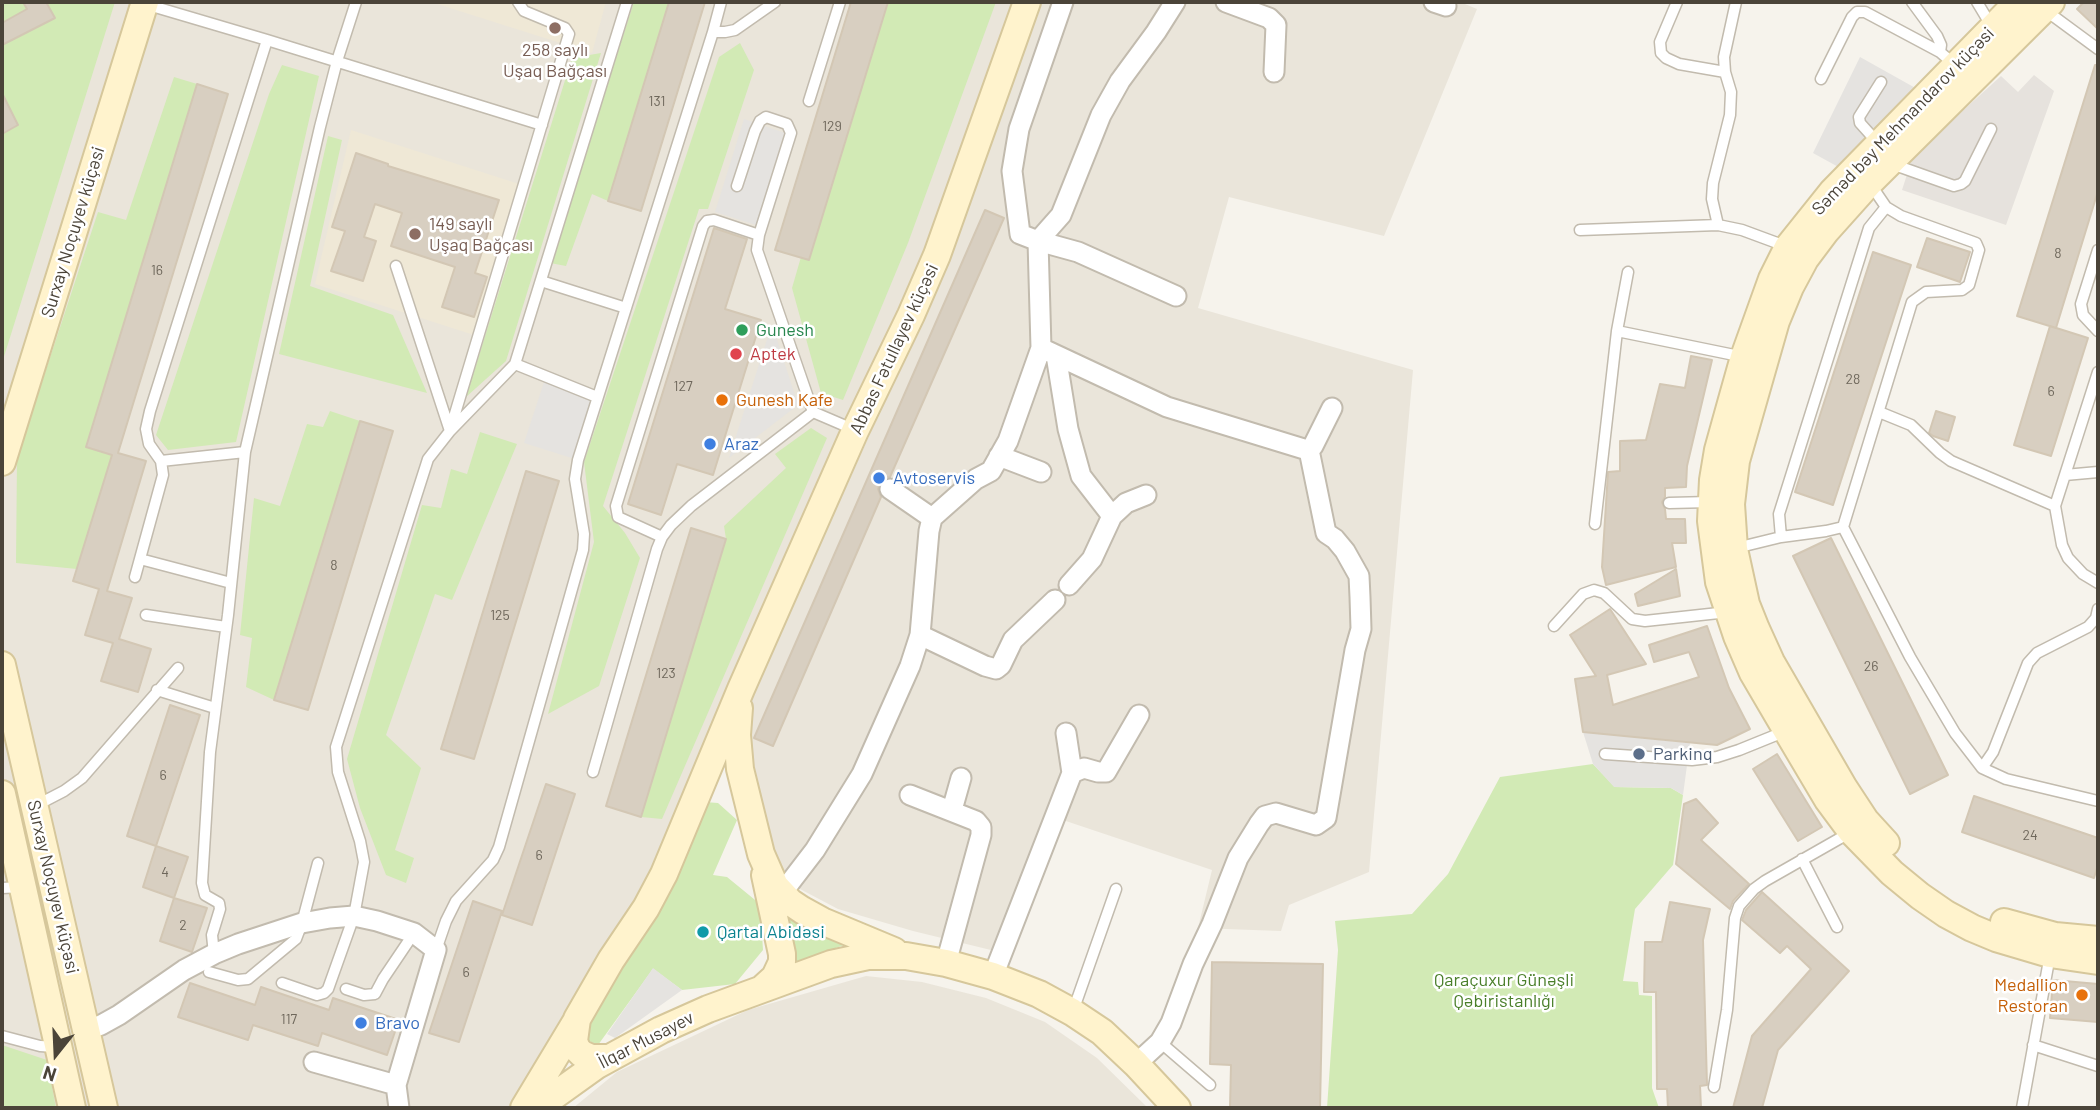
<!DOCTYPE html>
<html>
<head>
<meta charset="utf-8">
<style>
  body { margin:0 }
  #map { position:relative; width:2100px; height:1110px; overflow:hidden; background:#f6f3ec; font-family:Barlow,sans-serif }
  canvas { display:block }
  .frame { position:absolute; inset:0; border:4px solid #4b4439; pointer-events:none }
  .north { position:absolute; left:21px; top:1019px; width:70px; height:70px; -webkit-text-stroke:5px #fff; paint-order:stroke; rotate:198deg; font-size:19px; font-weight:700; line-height:28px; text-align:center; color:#4b4439 }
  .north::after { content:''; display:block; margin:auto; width:24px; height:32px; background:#4b4439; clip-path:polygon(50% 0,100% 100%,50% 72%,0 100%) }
</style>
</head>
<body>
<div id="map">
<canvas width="2100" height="1110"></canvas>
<div class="frame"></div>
<div class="north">N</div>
</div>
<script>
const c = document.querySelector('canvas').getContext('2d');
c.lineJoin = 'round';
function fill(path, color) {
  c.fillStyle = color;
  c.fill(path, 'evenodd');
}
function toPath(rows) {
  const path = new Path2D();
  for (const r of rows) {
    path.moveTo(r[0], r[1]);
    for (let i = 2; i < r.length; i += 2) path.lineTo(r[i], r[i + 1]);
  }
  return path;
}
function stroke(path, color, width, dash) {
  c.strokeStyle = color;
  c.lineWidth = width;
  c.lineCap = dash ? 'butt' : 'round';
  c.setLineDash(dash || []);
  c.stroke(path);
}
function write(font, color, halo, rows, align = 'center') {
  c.font = font + ' Barlow,sans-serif';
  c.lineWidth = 5;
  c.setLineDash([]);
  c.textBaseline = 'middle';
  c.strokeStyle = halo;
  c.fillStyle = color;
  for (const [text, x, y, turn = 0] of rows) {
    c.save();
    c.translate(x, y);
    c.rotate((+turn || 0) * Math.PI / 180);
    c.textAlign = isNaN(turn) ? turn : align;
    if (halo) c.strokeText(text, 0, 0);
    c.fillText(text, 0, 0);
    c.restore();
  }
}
const residential = toPath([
  [2,2,1016,2,931,270,664,874,516,1108,2,1108],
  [1040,2,1460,2,1477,9,1384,236,1229,197,1198,308,1413,370,1369,872,1289,905,1281,931,1198,928,1212,870,1045,814,995,951,913,931,838,909,800,889,781,870,774,851,744,737,745,714,760,675,828,527,956,243],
  [866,976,922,982,986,998,1045,1022,1097,1058,1148,1108,573,1108,617,1072,748,1010]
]);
const industrial = toPath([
  [2034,75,2054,91,2006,225,1902,190,1913,156,2001,76,2018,92]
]);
const education = toPath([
  [431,2,606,2,592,53],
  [351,130,519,184,474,335,315,284]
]);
const green = toPath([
  [2,2,115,2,2,363],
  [634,2,669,2,608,201,592,194,566,266,550,263],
  [888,2,996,2,908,243,843,400,821,393,792,288,801,257,809,259],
  [740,43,754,70,708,209,699,209,603,506,625,533,640,558,599,686,548,714,594,542,584,462,719,57],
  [601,53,506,361,466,397,572,58],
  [282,65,319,76,236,442,168,450,156,435,269,94],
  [174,77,197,84,86,447,112,455,77,569,16,563,17,458,98,212,126,220],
  [328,136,342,140,310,286,393,315,427,393,279,354],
  [330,411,360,421,274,700,246,687,252,638,240,635,254,498,280,506,307,424,323,427],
  [811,428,827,438,733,655,662,819,641,817,726,539,724,526,786,468,775,454],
  [480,432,517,444,452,600,435,594,386,735,421,768,395,850,414,858,406,883,386,875,360,808,347,759,422,505,441,508,451,469,467,474],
  [1593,764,1615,787,1671,788,1683,795,1673,865,1635,909,1623,981,1638,982,1639,995,1652,996,1652,1088,1659,1108,1327,1108,1338,950,1335,921,1412,914,1448,874,1500,777],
  [705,802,718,803,737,820,713,875,727,877,760,904,763,950,735,984,682,990,653,969,598,1045,587,1040,586,1025,661,906],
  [779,906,852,942,795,963],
  [2,1045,47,1060,56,1108,2,1108]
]);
const parking = toPath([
  [1860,57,1919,90,1842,169,1813,153],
  [744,119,785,133,756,225,715,212],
  [772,324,798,405,729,458],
  [546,376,597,397,578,460,524,443],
  [1583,732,1690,743,1683,795,1671,788,1614,787,1593,764],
  [653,968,682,990,615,1038,607,1034]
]);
const building = toPath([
  [23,2,46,2,55,18,2,45,2,23,27,9,23,2],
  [669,2,705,2,641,211,608,201,669,2],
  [851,2,888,2,809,260,775,250,851,2],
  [2084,2,2098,2,2098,29,2077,9,2084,2],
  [2095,65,2098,65,2098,191,2056,328,2017,316,2095,65],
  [197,84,228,94,118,453,146,461,107,591,132,598,119,639,151,649,138,692,101,681,113,643,85,635,99,589,73,581,112,455,86,447,197,84],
  [2,93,18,125,2,134,2,93],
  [356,153,388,164,388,166,499,200,475,273,487,277,474,317,442,307,455,267,391,246,402,213,375,204,364,237,376,241,363,281,331,271,345,231,332,227,356,153],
  [985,210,1004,218,890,477,884,478,880,483,878,489,881,497,773,746,754,738,985,210],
  [714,228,747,239,725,309,761,320,713,475,677,464,661,515,628,504,714,228],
  [1927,238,1970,252,1960,282,1917,267,1927,238],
  [1873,252,1911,265,1833,505,1795,492,1873,252],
  [2050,326,2088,338,2051,456,2014,445,2050,326],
  [1691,356,1712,360,1687,466,1686,487,1665,488,1665,497,1662,502,1665,509,1666,519,1685,519,1686,543,1672,543,1676,567,1606,585,1602,567,1608,472,1620,471,1620,441,1646,440,1660,384,1685,388,1691,356],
  [1936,411,1955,417,1948,441,1933,436,1929,433,1936,411],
  [360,421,393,431,308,710,274,700,360,421],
  [526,471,559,481,474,759,441,749,526,471],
  [691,528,726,539,641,817,606,806,691,528],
  [1831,538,1948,775,1910,794,1793,556,1831,538],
  [1676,569,1680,596,1638,606,1635,594,1676,569],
  [1610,609,1646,664,1607,675,1613,705,1699,677,1689,652,1654,662,1649,645,1707,626,1729,688,1750,729,1717,745,1583,732,1575,679,1596,676,1570,635,1610,609],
  [170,705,200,715,156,846,127,836,170,705],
  [1777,754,1822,827,1798,841,1753,769,1777,754],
  [546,784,575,794,532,925,502,915,546,784],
  [1974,796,2098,838,2098,865,2094,878,1962,832,1974,796],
  [1696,799,1718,823,1701,840,1749,884,1733,901,1730,909,1676,864,1684,804,1696,799],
  [156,846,188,857,174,898,143,887,156,846],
  [1762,892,1849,971,1778,1050,1762,1108,1733,1108,1752,1036,1811,969,1787,946,1780,953,1742,920,1746,910,1762,892],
  [174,898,207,908,192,952,160,941,174,898],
  [473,901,502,911,459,1042,429,1033,473,901],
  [1670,902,1710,909,1703,940,1707,1085,1700,1086,1701,1108,1668,1108,1667,1089,1657,1089,1656,992,1644,992,1645,942,1662,942,1670,902],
  [1212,962,1323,964,1320,1108,1230,1108,1231,1065,1210,1064,1212,962],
  [2053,980,2098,984,2098,1022,2050,1018,2053,980],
  [190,983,255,1005,261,987,329,1010,333,998,399,1020,387,1055,322,1033,318,1046,253,1025,248,1040,178,1017,190,983]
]);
const lane = toPath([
  [1677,2,1660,42,1661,53,1666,58,1679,64,1725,72],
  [1736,2,1724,57,1725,72,1731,92,1730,115,1713,183,1712,199,1718,225,1742,230,1788,247],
  [1912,2,1937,36,1941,45,1940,52],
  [1977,2,1992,27],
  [145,4,267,40,542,125],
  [2045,10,2098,49],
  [713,32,721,2],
  [1821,79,1852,17,1857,12,1865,12,1940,52,1955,65],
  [809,101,840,2],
  [1878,143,1860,123,1859,117,1881,82],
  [1892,164,1954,186,1961,184,1965,181,1991,129],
  [737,186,755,131,760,121,766,117,787,124,791,133,759,235,757,250,813,412],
  [1580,230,1718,225],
  [2098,250,2081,304,2083,315,2098,331],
  [396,266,450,431],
  [541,281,626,308],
  [1617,331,1628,272],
  [515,364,597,397],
  [2098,372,2055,506,2062,545,2068,558,2083,574,2098,583],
  [1879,412,1911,425,1940,453,1951,461,2055,506],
  [451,427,569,34,565,28,524,11,518,2],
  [161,461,245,452],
  [2065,475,2098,472],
  [1669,503,1710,502],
  [1595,524,1617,331,1744,357],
  [1843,527,1912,302,1926,292,1962,290,1969,285,1979,250,1976,243,1901,216,1886,207,1871,185],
  [662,537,618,517,616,506,703,226,707,221,714,220,759,235],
  [1781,537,1779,514,1869,228,1886,207],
  [1736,548,1781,537,1826,531,1843,527,1910,657,1955,733,1982,768],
  [140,559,231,583],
  [135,577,163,475,161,461,149,444,146,429,150,411,267,40],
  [2098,609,2096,618,2088,627,2037,653,2028,663,1993,752,1982,768,2006,779,2098,801],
  [146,615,226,627],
  [1554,626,1583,594,1594,590,1604,593,1632,619,1645,621,1728,612],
  [157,690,215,708],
  [1605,754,1692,760,1717,757,1739,750,1786,731],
  [593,772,657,549,662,537,671,525,691,506,813,412,855,430],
  [37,805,64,791,82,778,178,668],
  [1802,859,1837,927],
  [2,888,22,887],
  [436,950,446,921,456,901,493,860,499,847,583,550,584,534,575,479,578,460,713,32,725,32,735,30,775,2],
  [214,954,212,935,220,909,219,903,205,895,202,883,210,752,228,615,245,452,320,127,337,61,356,2],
  [209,972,238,980,248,979,296,939,302,923,318,863],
  [282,983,317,995,324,993,328,989,354,916,364,862,360,841,338,772,336,747,428,459,450,431,515,364,627,2],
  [346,989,364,995,375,994,383,979,414,933],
  [1073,1011,1116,889],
  [2,1036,40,1046,55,1047],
  [1160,1042,1210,1085],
  [2033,1045,2098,1066],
  [1714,1087,1727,1010,1735,918,1739,906,1754,889,1765,881,1851,832],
  [2022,1108,2050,955]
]);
const street = toPath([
  [1175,2,1156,32,1120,81,1101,115,1061,215,1038,241,1078,252,1176,296],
  [1226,2,1269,18,1276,25,1274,72],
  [1434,2,1446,6],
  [1041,348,1167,407,1304,449,1309,450,1313,446,1332,408],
  [1056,355,1068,429,1081,476,1112,516],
  [999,456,1041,472],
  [890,489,932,518],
  [1069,585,1092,559,1112,516,1126,503,1146,495],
  [920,635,985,666,996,669,1001,665,1013,640,1055,600],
  [1066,733,1072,773],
  [910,795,976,821,981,827,981,835,946,963],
  [952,810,961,778],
  [782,893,815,850,862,774,910,666,920,635,929,531,932,518,976,479,991,471,1008,441,1041,348,1038,241,1020,234,1012,171,1019,129,1063,2],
  [993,976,1072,773,1084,768,1098,772,1106,772,1139,715],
  [87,1030,101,1025,119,1015,184,970,214,954,238,944,302,923,330,918,354,916,377,921,414,933,436,950,396,1085,399,1108],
  [314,1062,396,1085],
  [1136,1064,1160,1042,1171,1023,1193,964,1212,924,1238,858,1259,824,1265,816,1276,813,1316,825,1326,818,1355,650,1361,629,1360,597,1359,576,1345,551,1335,539,1326,533,1309,450]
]);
const secondary = toPath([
  [2018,2,1832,192,1788,247,1772,279,1744,357,1733,396,1718,450,1713,480,1711,521,1719,582,1737,636,1753,673,1787,731,1828,800,1851,831,1892,873,1920,896,1946,914,1972,928,1996,938,2050,954,2098,961],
  [2,462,145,2],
  [2,665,104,1108],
  [739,708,737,735,740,769,761,854,775,886,790,902,802,910,822,921,894,951],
  [2,794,72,1108],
  [1886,843,1865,820,1844,788,1771,662,1756,629,1746,604,1734,549,1731,504,1736,461,1776,321,1790,287,1805,259,1826,231,1869,183,2051,2],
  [2004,922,2055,936,2098,940],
  [764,987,775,977,782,962,782,954,765,875],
  [610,1058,591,1058,582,1054,577,1049,574,1041,577,1019,611,960,646,908,664,874,741,689,855,431,911,315,937,255,1027,2],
  [524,1108,577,1020],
  [537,1108,597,1065,661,1030,708,1009,831,964,868,956,906,956,946,963,993,976,1039,994,1072,1012,1102,1032,1136,1064,1177,1108]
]);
const markers = [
  [555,28,7,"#8d6e63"],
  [415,234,7,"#8d6e63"],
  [742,330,7,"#2e9e5b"],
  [736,354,7,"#e0444e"],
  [722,400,7,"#e8710a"],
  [710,444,7,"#3f7fe0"],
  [879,478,7,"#3f7fe0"],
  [1639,754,7,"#5c6f8a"],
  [703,932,7,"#0f9aa8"],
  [2082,995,7,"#e8710a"],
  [361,1023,7,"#3f7fe0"]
];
const numberNames = [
  ["131",657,101],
  ["129",832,126],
  ["8",2058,253],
  ["16",157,270],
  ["28",1853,379],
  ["127",683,386],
  ["6",2051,391],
  ["8",334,565],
  ["125",500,615],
  ["26",1871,666],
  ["123",666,673],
  ["6",163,775],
  ["24",2030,835],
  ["6",539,855],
  ["4",165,872],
  ["2",183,925],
  ["6",466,972],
  ["117",289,1019]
];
const educationNames = [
  ["258 saylı",555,50],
  ["Uşaq Bağçası",555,71],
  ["149 saylı",429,224,"left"],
  ["Uşaq Bağçası",429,245,"left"]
];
const streetNames = [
  ["Səməd bəy Mehmandarov küçəsi",1903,121,-46],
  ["Surxay Noçuyev küçəsi",73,232,-73],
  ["Abbas Fətullayev küçəsi",894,349,-65],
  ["Surxay Noçuyev küçəsi",53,887,77],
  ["İlqar Musayev",646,1040,-27]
];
const leisureNames = [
  ["Gunesh",756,330]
];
const healthNames = [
  ["Aptek",750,354]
];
const foodNames = [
  ["Gunesh Kafe",736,400],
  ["Medallion",2068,985,"right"],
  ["Restoran",2068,1006,"right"]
];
const shopNames = [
  ["Araz",724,444],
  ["Avtoservis",893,478],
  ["Bravo",375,1023]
];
const serviceNames = [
  ["Parkinq",1653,754]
];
const cultureNames = [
  ["Qartal Abidəsi",717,932]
];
const parkNames = [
  ["Qaraçuxur Günəşli",1504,980],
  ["Qəbiristanlığı",1504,1001]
];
fill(residential, '#eae5da');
fill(industrial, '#e6e2dd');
fill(education, '#efe8d6');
fill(green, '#d2eab5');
fill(parking, '#e5e3e0');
fill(building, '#d8cfc1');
stroke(building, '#d3c7b4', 2);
stroke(lane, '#c2bbae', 13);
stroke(street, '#c2bbae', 23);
stroke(secondary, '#d6c79b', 30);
stroke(lane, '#fff', 10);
stroke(street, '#fff', 19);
stroke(secondary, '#fff3cd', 26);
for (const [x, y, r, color] of markers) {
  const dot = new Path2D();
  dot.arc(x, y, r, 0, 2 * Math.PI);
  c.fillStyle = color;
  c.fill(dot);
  stroke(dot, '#fff', 2.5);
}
write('14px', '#6e675b', null, numberNames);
write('18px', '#785e54', '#fff', educationNames);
write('18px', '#4b4439', '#fff', streetNames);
write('18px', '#27864d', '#fff', leisureNames, 'left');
write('18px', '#be3a42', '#fff', healthNames, 'left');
write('18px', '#c56008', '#fff', foodNames, 'left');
write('18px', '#366cbe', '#fff', shopNames, 'left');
write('18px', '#4e5e75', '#fff', serviceNames, 'left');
write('18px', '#0d838f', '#fff', cultureNames, 'left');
write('18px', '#4a7f2a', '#fff', parkNames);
</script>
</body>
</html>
